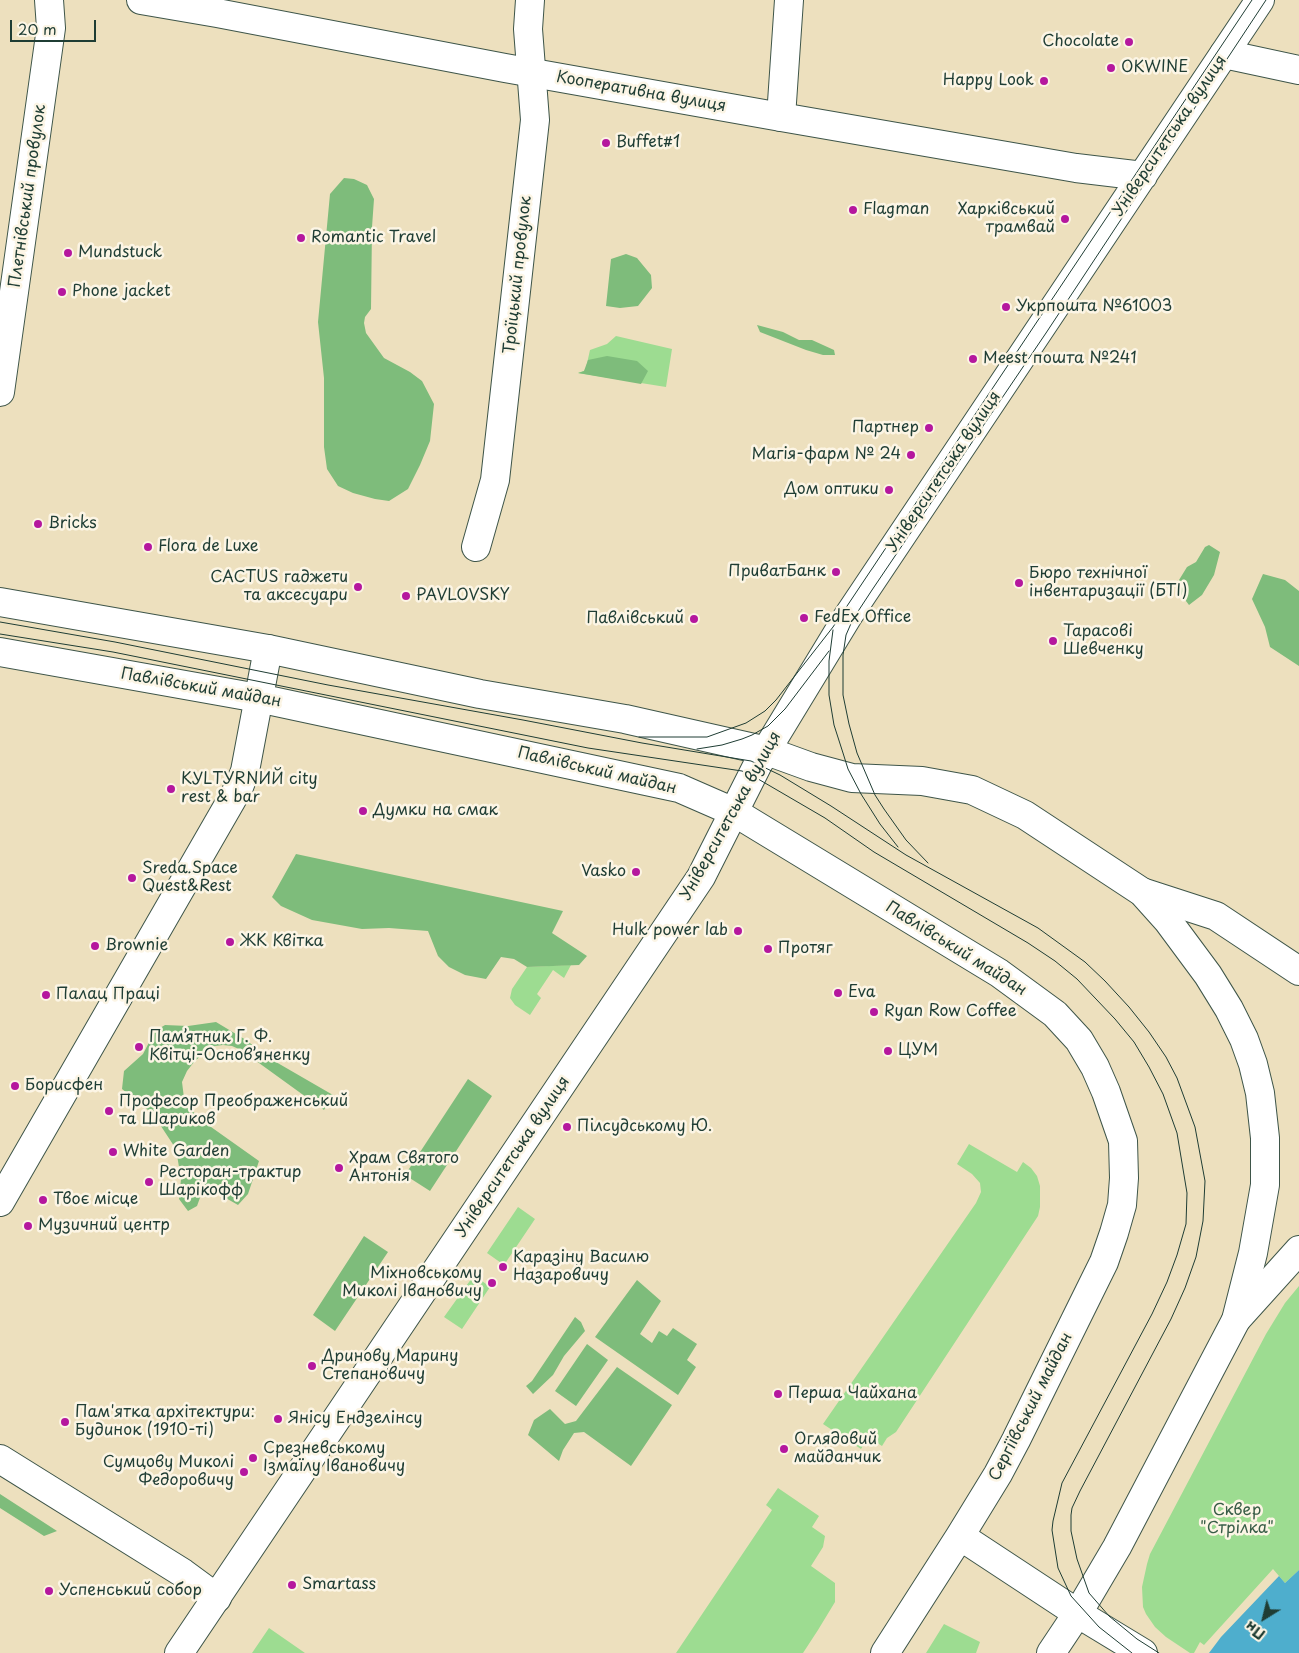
<!DOCTYPE html>
<html>
<head>
<meta charset="utf-8">
<style>
  body { margin:0 }
  #map { position:relative; width:1299px; height:1653px; overflow:hidden; background:#ede0be; font-family:"Playpen Sans",sans-serif }
  canvas { display:block }
  .north { position:absolute; left:1239px; top:1593px; width:50px; height:50px; -webkit-text-stroke:4px #fcf5e5; paint-order:stroke; rotate:216deg; font-size:14px; font-weight:700; line-height:20px; text-align:center; color:#1f3d34 }
  .north::after { content:''; display:block; margin:auto; width:18px; height:22px; background:#1f3d34; clip-path:polygon(50% 0,100% 100%,50% 72%,0 100%) }
  .scale { position:absolute; left:10px; top:20px; width:86px; height:22px; box-sizing:border-box; border:2px solid #1f3d34; border-top:0; padding-left:6px; font-size:15px; line-height:18px; white-space:nowrap; color:#1f3d34; -webkit-text-stroke:4px #fcf5e5; paint-order:stroke }
</style>
</head>
<body>
<div id="map">
<canvas width="1299" height="1653"></canvas>
<div class="north">Пн</div>
<div class="scale">20 m</div>
</div>
<script>
const c = document.querySelector('canvas').getContext('2d');
c.lineJoin = 'round';
function fill(path, color) {
  c.fillStyle = color;
  c.fill(path, 'evenodd');
}
function toPath(rows) {
  const path = new Path2D();
  for (const r of rows) {
    path.moveTo(r[0], r[1]);
    for (let i = 2; i < r.length; i += 2) path.lineTo(r[i], r[i + 1]);
  }
  return path;
}
function stroke(path, color, width, dash) {
  c.strokeStyle = color;
  c.lineWidth = width;
  c.lineCap = dash ? 'butt' : 'round';
  c.setLineDash(dash || []);
  c.stroke(path);
}
function write(font, color, halo, rows, align = 'center') {
  c.font = font + ' "Playpen Sans",sans-serif';
  c.lineWidth = 5;
  c.setLineDash([]);
  c.textBaseline = 'middle';
  c.strokeStyle = halo;
  c.fillStyle = color;
  for (const [text, x, y, turn = 0] of rows) {
    c.save();
    c.translate(x, y);
    c.rotate((+turn || 0) * Math.PI / 180);
    c.textAlign = isNaN(turn) ? turn : align;
    if (halo) c.strokeText(text, 0, 0);
    c.fillText(text, 0, 0);
    c.restore();
  }
}
const green = toPath([
  [616,336,672,349,666,387,578,373,584,371,586,368,590,350,607,344],
  [571,965,564,978,553,970,537,994,541,998,530,1015,515,1005,510,998,512,989,527,967],
  [969,1144,1017,1172,1023,1162,1031,1168,1037,1176,1040,1186,1040,1207,1038,1216,896,1432,887,1438,882,1446,868,1437,861,1449,823,1424,976,1203,981,1192,980,1183,972,1174,957,1164],
  [518,1207,535,1219,504,1265,487,1253],
  [474,1275,490,1287,462,1329,444,1317],
  [1299,1286,1299,1570,1285,1583,1273,1569,1204,1645,1200,1642,1194,1653,1190,1653,1166,1637,1155,1627,1146,1614,1143,1607,1142,1587,1147,1564,1150,1554,1266,1334,1285,1303],
  [778,1488,819,1516,812,1527,825,1536,823,1547,811,1566,835,1583,835,1602,818,1630,803,1653,676,1653,772,1510,766,1505],
  [944,1624,980,1642,976,1653,926,1653],
  [269,1628,305,1653,252,1653]
]);
const forest = toPath([
  [344,178,354,179,367,185,374,199,372,227,371,309,365,317,364,323,366,333,384,358,410,372,422,381,434,404,430,441,420,465,408,489,389,501,375,499,353,493,338,486,327,469,324,447,324,378,318,322,330,194],
  [626,254,637,258,651,275,652,288,638,306,620,308,606,306,611,259],
  [757,325,783,332,799,340,812,340,834,350,835,355,823,355,806,350,760,332],
  [607,356,637,361,648,371,641,384,578,373,584,371,588,360],
  [1209,545,1220,552,1214,575,1202,595,1189,605,1180,593,1179,580,1187,567,1196,562,1205,547],
  [1263,574,1285,580,1299,591,1299,666,1270,647,1265,627,1252,599],
  [296,854,563,911,552,933,587,956,579,965,527,967,514,959,501,957,486,979,465,975,449,967,438,956,428,931,389,928,362,929,312,920,281,906,272,897],
  [216,1022,246,1040,269,1058,333,1095,324,1110,241,1050,232,1046,223,1045,215,1046,207,1050,194,1062,187,1071,182,1082,184,1098,195,1114,204,1122,259,1161,248,1194,238,1205,210,1189,201,1195,197,1206,188,1211,179,1199,181,1179,176,1149,153,1114,122,1089,124,1071,143,1054,155,1031,165,1025,188,1026],
  [468,1079,492,1096,430,1191,405,1175],
  [364,1236,388,1252,335,1331,313,1315],
  [637,1280,661,1301,640,1334,652,1343,659,1331,667,1336,673,1328,697,1344,687,1360,696,1367,678,1395,595,1337],
  [575,1317,581,1322,585,1331,564,1356,553,1375,533,1394,526,1386,532,1381],
  [587,1344,608,1360,576,1406,555,1391],
  [617,1367,672,1405,631,1466,584,1432,574,1433,563,1450,559,1461,528,1435,534,1420,550,1409,565,1424,576,1421],
  [0,1494,57,1531,44,1536,0,1508]
]);
const water = toPath([
  [1299,1570,1299,1653,1209,1653,1221,1637,1279,1576,1285,1583]
]);
const street = toPath([
  [1224,54,1299,70],
  [781,117,789,0],
  [476,547,495,480,535,120,528,29,530,0],
  [0,1202,239,787,245,771,268,649],
  [0,1459,183,1573,217,1598]
]);
const secondary = toPath([
  [141,0,217,13,505,68,781,117,1076,168,1143,176],
  [1142,892,1216,916,1299,971],
  [1236,1320,1299,1250],
  [179,1653,701,877,758,764,848,616,1260,0]
]);
const primary = toPath([
  [0,392,51,28,49,0],
  [0,602,268,649,480,694,625,719,767,751,811,767,852,778,922,781,972,790,1025,815,1142,892,1168,921,1208,975,1229,1009,1244,1039,1253,1064,1260,1093,1265,1138,1265,1185,1253,1253,1236,1320,1117,1547,1081,1608,1051,1653],
  [0,652,258,698,679,788,734,812,999,973,1055,1014,1079,1040,1095,1067,1106,1092,1123,1141,1124,1178,1122,1205,1114,1233,1104,1262,1016,1440,998,1474,960,1536,885,1653],
  [960,1536,1077,1613,1143,1653]
]);
const tram = toPath([
  [0,622,115,642,328,685,523,720,642,743,751,761,780,775,831,806,906,855,1038,928,1085,962,1105,981,1129,1007,1149,1032,1166,1057,1177,1078,1195,1127,1205,1181,1203,1221,1196,1257,1185,1288,1171,1319,1080,1491,1072,1508,1071,1515,1071,1531,1077,1559,1089,1593,1109,1616,1137,1639,1159,1653],
  [833,630,829,661,829,695,834,725,843,753,848,769,861,794,880,824,898,847],
  [0,634,113,652,588,748,742,771,753,776,825,818,874,852,1028,943,1055,961,1077,979,1115,1019,1134,1042,1149,1067,1163,1094,1177,1133,1187,1193,1186,1224,1177,1255,1167,1282,1152,1314,1062,1483,1053,1521,1052,1530,1058,1568,1071,1596,1099,1627,1132,1653],
  [639,737,707,737,746,723,765,711,776,700,833,627,1252,0],
  [697,749,722,745,742,739,752,735,768,726,785,709,829,651],
  [928,863,906,840,884,809,875,795,857,753,849,724,843,695,843,655,846,635,853,619,872,590,1046,333,1266,0]
]);
const markers = [
  [1129,42,5,"#b5179e"],
  [1111,68,5,"#b5179e"],
  [1044,81,5,"#b5179e"],
  [606,143,5,"#b5179e"],
  [853,210,5,"#b5179e"],
  [1065,219,5,"#b5179e"],
  [301,238,5,"#b5179e"],
  [68,253,5,"#b5179e"],
  [62,292,5,"#b5179e"],
  [1006,307,5,"#b5179e"],
  [973,359,5,"#b5179e"],
  [929,428,5,"#b5179e"],
  [911,455,5,"#b5179e"],
  [889,490,5,"#b5179e"],
  [38,524,5,"#b5179e"],
  [148,547,5,"#b5179e"],
  [836,572,5,"#b5179e"],
  [1019,583,5,"#b5179e"],
  [358,587,5,"#b5179e"],
  [406,596,5,"#b5179e"],
  [804,618,5,"#b5179e"],
  [694,619,5,"#b5179e"],
  [1053,641,5,"#b5179e"],
  [171,789,5,"#b5179e"],
  [363,811,5,"#b5179e"],
  [636,872,5,"#b5179e"],
  [132,878,5,"#b5179e"],
  [738,931,5,"#b5179e"],
  [230,942,5,"#b5179e"],
  [95,946,5,"#b5179e"],
  [768,949,5,"#b5179e"],
  [838,993,5,"#b5179e"],
  [46,995,5,"#b5179e"],
  [874,1012,5,"#b5179e"],
  [139,1047,5,"#b5179e"],
  [888,1051,5,"#b5179e"],
  [15,1086,5,"#b5179e"],
  [109,1111,5,"#b5179e"],
  [567,1127,5,"#b5179e"],
  [113,1152,5,"#b5179e"],
  [339,1168,5,"#b5179e"],
  [149,1182,5,"#b5179e"],
  [43,1200,5,"#b5179e"],
  [28,1226,5,"#b5179e"],
  [503,1267,5,"#b5179e"],
  [492,1283,5,"#b5179e"],
  [312,1366,5,"#b5179e"],
  [778,1394,5,"#b5179e"],
  [278,1419,5,"#b5179e"],
  [65,1422,5,"#b5179e"],
  [784,1449,5,"#b5179e"],
  [253,1458,5,"#b5179e"],
  [244,1472,5,"#b5179e"],
  [292,1585,5,"#b5179e"],
  [49,1591,5,"#b5179e"]
];
const poiNames = [
  ["Chocolate",1119,42,"right"],
  ["OKWINE",1121,68],
  ["Happy Look",1034,81,"right"],
  ["Buffet#1",616,143],
  ["Flagman",863,210],
  ["Харківський",1055,210,"right"],
  ["трамвай",1055,228,"right"],
  ["Romantic Travel",311,238],
  ["Mundstuck",78,253],
  ["Phone jacket",72,292],
  ["Укрпошта №61003",1016,307],
  ["Meest пошта №241",983,359],
  ["Партнер",919,428,"right"],
  ["Магія-фарм № 24",901,455,"right"],
  ["Дом оптики",879,490,"right"],
  ["Bricks",48,524],
  ["Flora de Luxe",158,547],
  ["ПриватБанк",826,572,"right"],
  ["Бюро технічної",1029,574],
  ["інвентаризації (БТІ)",1029,592],
  ["CACTUS гаджети",348,578,"right"],
  ["та аксесуари",348,596,"right"],
  ["PAVLOVSKY",416,596],
  ["FedEx Office",814,618],
  ["Павлівський",684,619,"right"],
  ["Тарасові",1063,632],
  ["Шевченку",1063,650],
  ["КУLТУRNИЙ city",181,780],
  ["rest & bar",181,798],
  ["Думки на смак",373,811],
  ["Sreda.Space",142,869],
  ["Quest&Rest",142,887],
  ["Vasko",626,872,"right"],
  ["Hulk power lab",728,931,"right"],
  ["ЖК Квітка",240,942],
  ["Brownie",105,946],
  ["Протяг",778,949],
  ["Eva",848,993],
  ["Палац Праці",56,995],
  ["Ryan Row Coffee",884,1012],
  ["Пам’ятник Г. Ф.",149,1038],
  ["Квітці-Основ’яненку",149,1056],
  ["ЦУМ",898,1051],
  ["Борисфен",25,1086],
  ["Професор Преображенський",119,1102],
  ["та Шариков",119,1120],
  ["Пілсудському Ю.",577,1127],
  ["White Garden",123,1152],
  ["Храм Святого",349,1159],
  ["Антонія",349,1177],
  ["Ресторан-трактир",159,1173],
  ["Шарікофф",159,1191],
  ["Твоє місце",53,1200],
  ["Музичний центр",38,1226],
  ["Каразіну Василю",513,1258],
  ["Назаровичу",513,1276],
  ["Міхновському",482,1274,"right"],
  ["Миколі Івановичу",482,1292,"right"],
  ["Дринову Марину",322,1357],
  ["Степановичу",322,1375],
  ["Перша Чайхана",788,1394],
  ["Пам'ятка архітектури:",75,1413],
  ["Будинок (1910-ті)",75,1431],
  ["Янісу Ендзелінсу",288,1419],
  ["Оглядовий",794,1440],
  ["майданчик",794,1458],
  ["Срезневському",263,1449],
  ["Ізмаїлу Івановичу",263,1467],
  ["Сумцову Миколі",234,1463,"right"],
  ["Федоровичу",234,1481,"right"],
  ["Smartass",302,1585],
  ["Успенський собор",59,1591]
];
const streetNames = [
  ["Кооперативна вулиця",641,92,10],
  ["Університетська вулиця",1170,136,-56],
  ["Плетнівський провулок",28,196,-82],
  ["Троїцький провулок",518,275,-84],
  ["Університетська вулиця",944,472,-56],
  ["Павлівський майдан",201,688,10],
  ["Павлівський майдан",597,771,13],
  ["Університетська вулиця",731,816,-61],
  ["Павлівський майдан",956,949,32],
  ["Університетська вулиця",513,1157,-56],
  ["Сергіївський майдан",1031,1407,-63]
];
const parkNames = [
  ["Сквер",1237,1511],
  ["\"Стрілка\"",1237,1529]
];
fill(green, '#9ddc91');
fill(forest, '#7ebc7b');
fill(water, '#4eaecd');
stroke(street, '#3e5549', 30);
stroke(secondary, '#3e5549', 30);
stroke(primary, '#3e5549', 30);
stroke(street, '#fff', 28);
stroke(secondary, '#fff', 28);
stroke(primary, '#fff', 28);
stroke(tram, '#1f3d34', 1);
for (const [x, y, r, color] of markers) {
  const dot = new Path2D();
  dot.arc(x, y, r, 0, 2 * Math.PI);
  c.fillStyle = color;
  c.fill(dot);
  stroke(dot, '#fcf5e5', 2);
}
write('16px', '#1f3d34', '#fcf5e5', poiNames, 'left');
write('16px', '#1f3d34', '#fcf5e5', streetNames);
write('16px', '#385d47', '#fcf5e5', parkNames);
</script>
</body>
</html>
